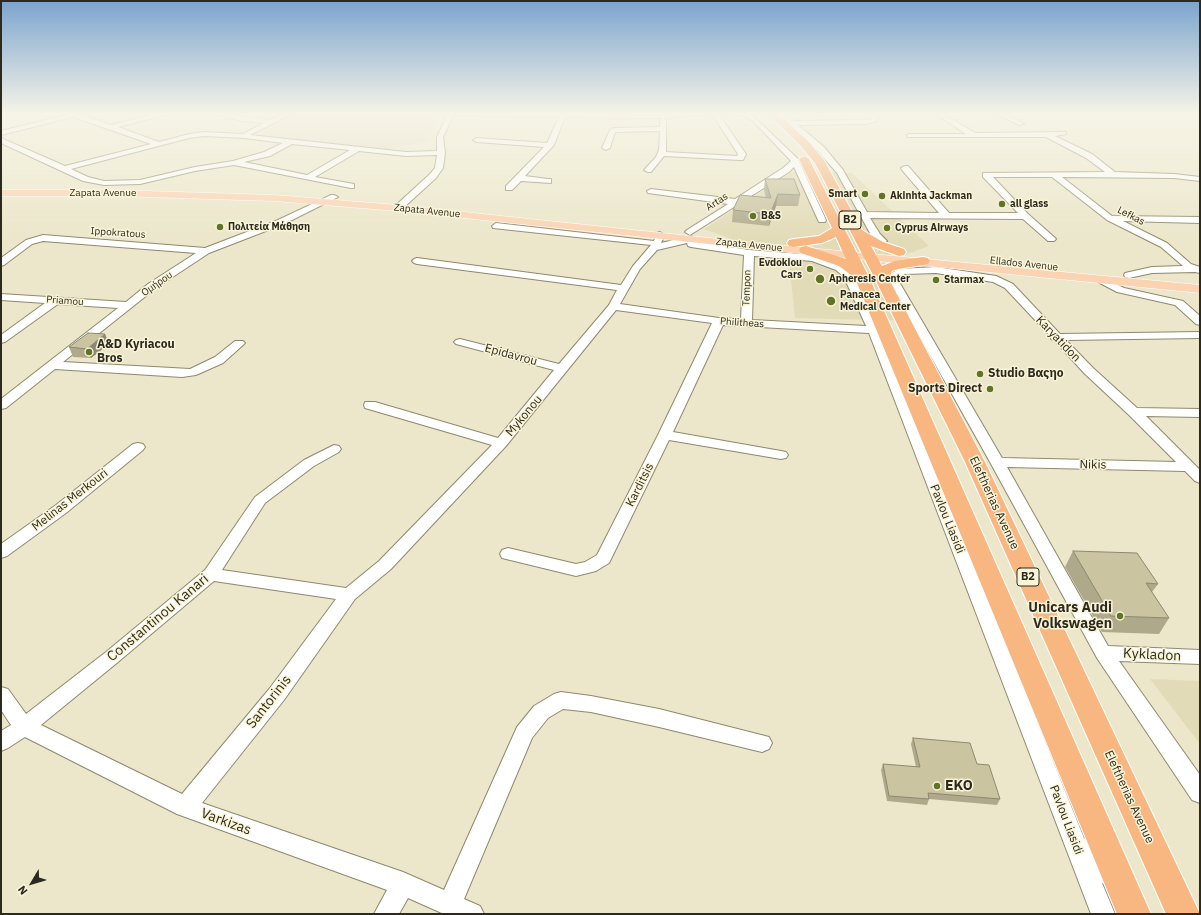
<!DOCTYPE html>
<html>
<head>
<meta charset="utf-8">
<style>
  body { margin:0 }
  #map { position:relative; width:1201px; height:915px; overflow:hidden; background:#ece7ca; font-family:"IBM Plex Sans",sans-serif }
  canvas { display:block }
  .frame { position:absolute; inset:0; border:2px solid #2c2a1e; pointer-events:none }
  .north { position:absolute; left:12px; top:863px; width:40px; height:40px; -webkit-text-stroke:3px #f9f4d7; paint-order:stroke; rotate:232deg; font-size:11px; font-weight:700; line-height:16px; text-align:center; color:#2c2a1e }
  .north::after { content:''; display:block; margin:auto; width:14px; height:18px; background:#2c2a1e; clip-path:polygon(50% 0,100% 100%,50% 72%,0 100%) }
</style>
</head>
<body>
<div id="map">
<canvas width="1201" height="915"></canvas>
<div class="frame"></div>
<div class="north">N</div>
</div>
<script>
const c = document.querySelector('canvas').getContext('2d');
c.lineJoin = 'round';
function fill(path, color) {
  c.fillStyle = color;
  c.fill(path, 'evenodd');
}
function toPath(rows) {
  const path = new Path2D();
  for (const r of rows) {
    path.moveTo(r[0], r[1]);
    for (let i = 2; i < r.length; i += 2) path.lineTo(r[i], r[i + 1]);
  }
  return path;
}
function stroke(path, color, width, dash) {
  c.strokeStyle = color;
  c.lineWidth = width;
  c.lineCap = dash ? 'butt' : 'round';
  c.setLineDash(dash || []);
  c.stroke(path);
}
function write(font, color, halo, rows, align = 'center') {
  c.font = font + ' "IBM Plex Sans",sans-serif';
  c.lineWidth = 3;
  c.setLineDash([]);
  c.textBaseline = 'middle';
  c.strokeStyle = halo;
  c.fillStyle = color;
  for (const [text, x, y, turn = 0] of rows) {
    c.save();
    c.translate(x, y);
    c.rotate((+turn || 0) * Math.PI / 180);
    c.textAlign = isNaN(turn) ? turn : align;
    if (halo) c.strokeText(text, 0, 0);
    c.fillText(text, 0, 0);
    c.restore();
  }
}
const built = toPath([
  [791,172,852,173,929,246,885,262,922,321,795,318,789,260,704,229],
  [1150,679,1200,681,1200,744]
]);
const education = toPath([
  [299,113,433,113,431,116,438,122,426,142,388,149,254,136]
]);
const minor = toPath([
  [63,113,76,113,111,125,159,113,172,113,118,127,159,142,189,134,204,132,243,134,264,123,242,121,218,115,217,113,270,120,285,113,294,113,250,135,406,152,437,151,437,137,448,113,718,113,746,154,743,160,740,160,664,156,651,172,648,172,644,170,656,157,659,150,660,131,615,132,610,148,606,150,602,148,610,130,614,128,660,127,660,120,663,118,666,120,666,152,737,156,738,154,712,114,663,118,565,117,554,145,525,176,548,179,551,179,551,183,521,181,512,190,506,190,506,186,544,147,477,142,473,140,477,138,547,143,559,117,453,116,443,137,445,153,443,168,436,178,401,210,398,211,394,208,395,206,430,174,435,168,437,155,406,156,359,151,315,177,354,184,354,188,351,188,234,165,195,171,140,184,104,185,83,181,1,143,1,138,65,166,151,144,73,117,1,135,1,131,66,115,63,113],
  [204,136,245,138,283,143,264,152,233,161,195,167,140,180,104,181,88,177,71,169,189,138,204,136],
  [292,144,350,150,307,175,244,162,270,156,292,144],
  [738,113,752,115,798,159,826,220,825,222,819,222,818,220,794,167,789,172,690,235,685,232,687,230,728,204,648,193,647,191,651,189,735,199,783,168,791,161,753,121,738,113],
  [778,113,785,113,794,121,866,120,872,119,869,113,876,113,878,116,877,121,866,124,798,125,824,147,843,170,867,212,939,213,902,170,901,168,905,166,908,166,949,213,1018,213,983,177,983,173,1105,172,1086,158,1046,137,907,137,907,135,909,134,966,134,934,113,942,113,975,133,1066,132,1066,134,1055,136,1092,154,1115,172,1174,174,1200,177,1200,181,1174,178,1062,177,1112,216,1200,217,1200,223,1123,221,1167,243,1191,264,1200,267,1200,273,1195,272,1152,273,1129,278,1125,277,1124,275,1125,273,1152,267,1183,266,1161,247,1107,220,1052,177,993,177,1028,214,1054,237,1056,239,1054,241,1048,241,1023,219,870,218,880,234,887,241,882,244,879,243,871,235,837,173,818,151,778,113],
  [995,113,1004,113,1024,124,1019,125,995,113],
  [331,195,334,195,338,197,284,224,209,253,156,288,63,362,190,369,215,357,235,341,243,341,245,343,243,345,223,363,196,375,182,377,55,369,6,408,1,409,1,399,118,308,58,304,5,342,1,343,1,335,45,303,1,300,1,294,126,302,148,284,196,253,43,241,32,244,4,265,1,266,1,258,26,240,43,235,205,248,278,220,331,195],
  [496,223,654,241,657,233,660,232,665,235,661,243,691,236,696,239,692,241,749,250,814,255,842,266,852,274,879,330,1084,838,1119,867,1123,875,1119,883,1111,887,1102,883,1115,914,1091,914,869,333,723,325,673,432,781,451,786,452,788,455,786,458,781,459,669,440,609,563,596,571,576,576,502,558,500,554,502,550,508,548,576,564,585,562,597,555,658,435,712,323,616,310,506,446,391,569,355,599,284,700,202,803,403,872,444,890,517,727,534,706,554,694,561,692,591,696,659,709,769,737,772,743,769,749,762,752,659,727,591,712,563,709,548,718,532,738,464,899,480,906,484,914,444,914,408,898,399,914,374,914,387,890,177,814,25,737,8,748,1,751,1,731,11,725,1,710,1,687,8,689,26,714,106,652,205,570,255,497,304,460,334,445,339,446,341,449,339,452,314,466,265,503,222,570,346,588,379,561,492,445,365,408,364,405,365,402,375,402,498,438,554,370,456,344,454,342,456,340,460,339,559,364,609,305,617,290,417,264,414,263,412,261,414,259,417,258,621,285,633,266,651,245,493,228,492,226,496,223],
  [687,243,688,246,691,247,744,255,741,319,719,318,620,304,640,269,657,250,687,243],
  [754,256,812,261,836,270,844,277,866,326,752,320,754,256],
  [214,581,336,599,270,688,182,794,41,725,118,662,214,581],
  [936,267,996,276,1013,284,1060,334,1200,332,1200,338,1066,340,1092,367,1137,408,1200,409,1200,417,1146,416,1200,470,1200,483,1195,481,1185,471,1007,467,1108,646,1200,650,1200,664,1119,661,1200,775,1200,803,1192,800,1097,658,990,462,888,280,890,274,899,269,936,267],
  [936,273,993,282,1005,288,1050,336,1051,339,1054,340,1084,373,1129,415,1176,462,1002,458,898,280,899,278,905,274,936,273],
  [1100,276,1124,288,1183,301,1200,316,1200,325,1196,324,1175,305,1117,292,1096,281,1095,279,1100,276],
  [138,443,143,444,145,447,143,450,66,513,7,556,1,558,1,544,56,505,133,444,138,443]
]);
const major = toPath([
  [1,190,114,190,274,195,398,205,756,243,1200,285,1200,293,756,249,398,211,274,201,114,196,1,196,1,190]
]);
const highway = toPath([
  [767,113,777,113,808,141,824,160,862,230,883,242,904,249,906,252,904,255,899,256,871,246,882,266,895,261,923,257,928,258,930,261,928,264,923,265,898,269,892,271,889,279,985,462,1200,914,1166,914,965,462,875,279,815,163,800,145,767,113],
  [804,156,809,159,869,277,1151,914,1117,914,855,278,839,266,801,253,799,250,801,247,806,246,846,259,836,237,822,243,794,247,789,246,787,243,789,240,794,239,819,236,832,228,799,159,804,156]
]);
const wall = toPath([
  [765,179,800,195,798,206,776,206,769,226,732,222,733,210,766,198,764,190],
  [105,334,109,344,91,358,73,357,69,347],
  [1073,551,1158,584,1152,592,1169,618,1159,634,1102,632,1065,567],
  [913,738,977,764,1000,799,997,805,929,799,927,805,887,801,881,770,883,764,916,767,911,744]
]);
const shadedWall = toPath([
  [778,194,776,206,769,226,770,214],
  [105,334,109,344,91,358,87,349]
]);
const building = toPath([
  [765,179,794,179,800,195,778,194,770,214,733,210,740,195,771,198,765,179],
  [88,333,105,334,87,349,69,347,88,333],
  [1073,551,1137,553,1158,584,1146,583,1169,618,1111,616,1073,551],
  [913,738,970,743,977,764,989,765,1000,799,928,793,929,799,889,796,883,764,920,767,913,738]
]);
const markers = [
  [865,194,4,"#5f7525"],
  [882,196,4,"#5f7525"],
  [1002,204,4,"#5f7525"],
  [753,216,4,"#5f7525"],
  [220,227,4,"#5f7525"],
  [887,228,4,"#5f7525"],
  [810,269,4,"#5f7525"],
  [820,279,5,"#5f7525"],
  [936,280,4,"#5f7525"],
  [831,301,5,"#5f7525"],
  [89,352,4,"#5f7525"],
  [980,374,4,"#5f7525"],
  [990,389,4,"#5f7525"],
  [1120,616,4,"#5f7525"],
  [937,786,4,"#5f7525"]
];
const farStreetnames = [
  ["Zapata Avenue",103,193],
  ["Artas",717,202,-33],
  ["Zapata Avenue",427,211,6],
  ["Lefkas",1131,216,27],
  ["Ippokratous",118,233,4],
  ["Zapata Avenue",749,245,6],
  ["Ellados Avenue",1024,264,6],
  ["Ομήρου",157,284,-35],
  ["Tempon",747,288,-88],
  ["Priamou",65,301,4],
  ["Philitheas",742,323,4]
];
const farPoinames = [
  ["Smart",857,194,"right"],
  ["Αkinhta Jackman",890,196],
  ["all glass",1010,204],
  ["B&S",761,216],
  ["Πολιτεία Μάθηση",228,227],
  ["Cyprus Airways",895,228],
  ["Evdokiou",802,263,"right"],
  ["Cars",802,275,"right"],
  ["Apheresis Center",829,279],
  ["Starmax",944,280],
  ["Panacea",840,295],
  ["Medical Center",840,307]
];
const shields = [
  [850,220,22],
  [1028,577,22]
];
const shieldNames = [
  ["B2",850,220],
  ["B2",1028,577]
];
const streetNames = [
  ["Karyatidon",1058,339,46],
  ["Epidavrou",511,355,15],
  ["Mykonou",524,416,-50],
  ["Nikis",1093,465,1],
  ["Karditsis",640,485,-63],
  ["Melinas Merkouri",70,500,-38],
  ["Eleftherias Avenue",994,503,65],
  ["Pavlou Liasidi",947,519,68],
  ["Eleftherias Avenue",1129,797,65],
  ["Pavlou Liasidi",1066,820,69]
];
const poiNames = [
  ["A&D Kyriacou",97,345],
  ["Bros",97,359],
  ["Studio Βαςηο",988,374],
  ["Sports Direct",982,389,"right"]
];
const nearPoinames = [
  ["Unicars Audi",1112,608],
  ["Volkswagen",1112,624],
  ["EKO",945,786,"left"]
];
const nearStreetnames = [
  ["Constantinou Kanari",158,618,-40],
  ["Kykladon",1152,655,3],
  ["Santorinis",269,702,-52],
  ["Varkizas",226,822,20]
];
fill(built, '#e2dbb7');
fill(education, '#e6dbc6');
stroke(minor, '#8e896e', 2);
stroke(major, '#fff', 1);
stroke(highway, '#fff', 2);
fill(minor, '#fff');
fill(major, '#fbd3b3');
fill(highway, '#f8b681');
fill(wall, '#aea98a');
fill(shadedWall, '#8d8970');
fill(building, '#cac4a0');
stroke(building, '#8d8970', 1);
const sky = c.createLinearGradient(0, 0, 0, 242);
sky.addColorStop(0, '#7ba4ce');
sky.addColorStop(0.47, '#f6f4e7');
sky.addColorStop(1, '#f6f4e700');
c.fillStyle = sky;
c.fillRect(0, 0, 1201, 242);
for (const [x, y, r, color] of markers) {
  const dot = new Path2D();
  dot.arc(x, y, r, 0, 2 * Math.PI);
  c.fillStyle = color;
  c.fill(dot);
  stroke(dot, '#f9f4d7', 1.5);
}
write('10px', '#2c2a1e', '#f9f4d7', farStreetnames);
write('bold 10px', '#2c2a1e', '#f9f4d7', farPoinames, 'left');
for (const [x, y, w] of shields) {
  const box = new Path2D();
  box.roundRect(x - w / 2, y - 9, w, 18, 3);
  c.fillStyle = '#f9f4d7';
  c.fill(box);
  stroke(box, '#2c2a1e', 1);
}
write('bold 11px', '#2c2a1e', null, shieldNames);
write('12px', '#2c2a1e', '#f9f4d7', streetNames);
write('bold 12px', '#2c2a1e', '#f9f4d7', poiNames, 'left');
write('bold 14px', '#2c2a1e', '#f9f4d7', nearPoinames, 'right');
write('14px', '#2c2a1e', '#f9f4d7', nearStreetnames);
</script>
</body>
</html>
